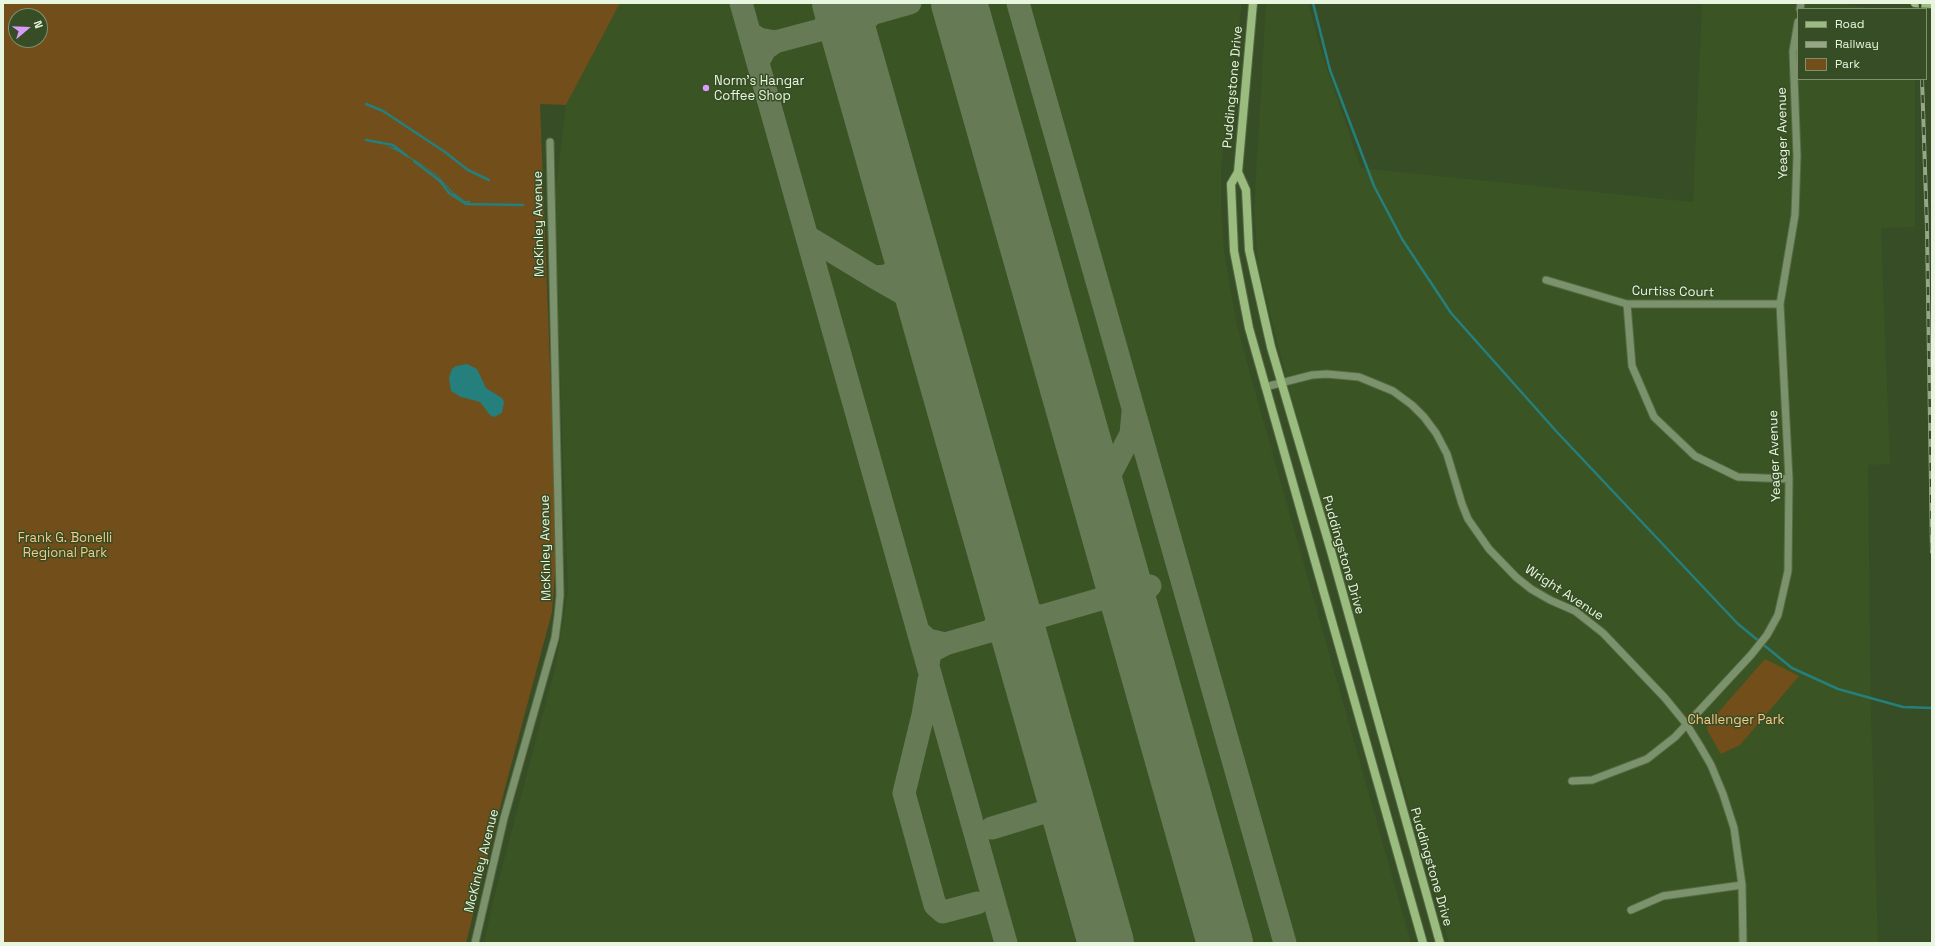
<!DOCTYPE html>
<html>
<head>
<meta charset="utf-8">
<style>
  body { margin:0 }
  #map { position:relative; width:1935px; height:946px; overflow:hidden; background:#374d25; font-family:"Space Grotesk",sans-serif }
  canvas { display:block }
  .frame { position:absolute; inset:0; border:4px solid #e8f6df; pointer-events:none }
  .legend { position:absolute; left:1797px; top:8px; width:130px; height:72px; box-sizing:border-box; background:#374d25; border:1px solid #7e916f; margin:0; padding:5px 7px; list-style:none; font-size:12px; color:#e8f6df }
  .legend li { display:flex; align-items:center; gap:8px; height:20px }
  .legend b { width:20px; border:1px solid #7e916f }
  .north { position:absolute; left:8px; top:8px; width:40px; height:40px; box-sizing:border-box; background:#374d25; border:1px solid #7e916f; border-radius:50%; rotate:71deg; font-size:11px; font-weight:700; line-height:16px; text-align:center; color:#e8f6df }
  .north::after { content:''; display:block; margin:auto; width:14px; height:18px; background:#d79bf9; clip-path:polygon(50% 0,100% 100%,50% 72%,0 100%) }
</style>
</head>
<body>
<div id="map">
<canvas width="1935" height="946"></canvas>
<div class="frame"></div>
<ul class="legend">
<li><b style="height:5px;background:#9abd7f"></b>Road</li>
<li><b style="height:5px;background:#96a788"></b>Railway</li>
<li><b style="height:11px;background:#724e1a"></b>Park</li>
</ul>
<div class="north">N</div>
</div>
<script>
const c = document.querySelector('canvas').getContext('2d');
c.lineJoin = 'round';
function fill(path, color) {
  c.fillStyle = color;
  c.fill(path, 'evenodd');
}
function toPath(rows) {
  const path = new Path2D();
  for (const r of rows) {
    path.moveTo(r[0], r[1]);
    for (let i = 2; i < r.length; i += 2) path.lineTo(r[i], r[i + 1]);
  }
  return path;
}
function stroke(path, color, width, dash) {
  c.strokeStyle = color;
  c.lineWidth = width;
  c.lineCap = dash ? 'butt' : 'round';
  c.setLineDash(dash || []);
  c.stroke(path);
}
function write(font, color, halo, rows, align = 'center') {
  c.font = font + ' "Space Grotesk",sans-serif';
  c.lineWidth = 3;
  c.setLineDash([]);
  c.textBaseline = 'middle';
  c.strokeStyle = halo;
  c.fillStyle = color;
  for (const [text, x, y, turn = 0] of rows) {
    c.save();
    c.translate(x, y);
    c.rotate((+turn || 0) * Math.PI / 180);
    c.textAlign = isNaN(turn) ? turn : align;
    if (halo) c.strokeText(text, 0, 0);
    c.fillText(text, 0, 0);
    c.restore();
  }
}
const built = toPath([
  [620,3,1242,3,1221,168,1221,206,1224,252,1237,325,1251,377,1411,943,484,943,495,894,555,668,568,591,554,203,566,105],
  [1266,3,1308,3,1323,57,1361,168,1693,202,1702,3,1839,3,1874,9,1798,9,1798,79,1915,79,1915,227,1881,228,1890,464,1868,465,1871,713,1878,943,1449,943,1295,412,1258,266,1254,210]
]);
const green = toPath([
  [3,3,620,3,566,105,540,104,557,549,552,612,505,788,466,943,3,943],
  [16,16,40,16,40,40,16,40],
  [1765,659,1799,676,1740,745,1721,754,1707,730,1708,724]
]);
const water = toPath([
  [385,146,395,148,425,166,438,176,454,193,465,201,471,201,469,203,464,202,454,195,438,177,424,166,395,150],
  [467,364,477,369,486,388,502,398,504,402,502,413,494,417,490,415,480,402,461,397,451,391,449,378,452,369,456,366]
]);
const stream = toPath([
  [1313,3,1330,70,1374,186,1402,239,1451,313,1556,431,1738,624,1792,668,1838,689,1903,707,1932,708],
  [366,104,383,111,445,152,468,170,489,180],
  [366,140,393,145,407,156],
  [414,161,440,181,449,193,466,204,523,205]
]);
const taxiway = toPath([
  [741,3,1006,943],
  [836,3,835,12,830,21,820,30,829,30,838,33,853,49],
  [844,3,860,14,872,14,856,28,853,49],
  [950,3,954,6,966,29],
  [1018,3,1285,943],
  [871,14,910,3],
  [750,33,759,39,775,42,765,49,758,62],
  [775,42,820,30],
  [808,237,874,277],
  [908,243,905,260,901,267,887,276,874,277,918,302,931,325],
  [1087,454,1097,465,1108,466,1117,461,1105,484,1103,510],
  [1117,461,1131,434,1133,412],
  [1119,567,1115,587,1108,595,1101,599,1115,602,1121,606,1133,618],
  [1119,567,1131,580,1137,584,1150,586,1139,596,1135,605,1133,618],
  [1009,599,1004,618,990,631,1003,632,1022,645],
  [1010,603,1020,612,1027,615,1042,616,1035,620,1030,626,1021,642],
  [1042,616,1101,599],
  [919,632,928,640,945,644,930,652,928,665],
  [945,644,990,631],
  [929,680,923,715,904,793,935,905,943,912,977,903],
  [1060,782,1057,798,1048,809,1041,813,1049,813,1062,817,1072,825],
  [992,828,1041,813]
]);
const runway = toPath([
  [840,3,1106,943],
  [959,3,1225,943]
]);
const street = toPath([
  [1800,9,1801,3],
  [1546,280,1627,304,1780,304],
  [1627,304,1632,366,1654,417,1695,456,1738,477,1789,479],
  [1265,387,1312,375,1327,374,1359,377,1393,391,1412,405,1424,417,1436,433,1447,454,1462,504,1468,519,1489,549,1516,577,1531,589,1550,600,1575,611,1603,633,1665,698,1687,725,1700,746,1711,765,1723,794,1734,828,1742,885,1743,943],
  [1572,781,1592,780,1647,759,1675,737,1751,655,1767,635,1778,615,1788,571,1789,479,1780,304,1795,215,1797,156,1793,51,1798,22],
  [1631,910,1663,896,1742,885],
  [475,943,504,818,555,638,558,616,560,595,550,142]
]);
const secondary = toPath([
  [1253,3,1238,172,1231,184,1234,251,1249,328,1423,943],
  [1915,3,1932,4],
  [1238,172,1246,190,1249,250,1271,347,1331,551,1440,943]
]);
const rail = toPath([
  [1920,3,1920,9],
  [1922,79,1927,228,1932,552]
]);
const markers = [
  [706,88,4,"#d79bf9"]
];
const poiNames = [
  ["Norm's Hangar",714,81],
  ["Coffee Shop",714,96]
];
const streetNames = [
  ["Puddingstone Drive",1233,87,-85],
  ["Yeager Avenue",1783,133,-91],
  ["McKinley Avenue",539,224,-91],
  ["Curtiss Court",1673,292,1],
  ["Yeager Avenue",1775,456,-92],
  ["McKinley Avenue",546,548,-91],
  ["Puddingstone Drive",1343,555,74],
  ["Wright Avenue",1564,593,33],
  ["McKinley Avenue",482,861,-76],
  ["Puddingstone Drive",1431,867,74]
];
const parkNames = [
  ["Frank G. Bonelli",65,538],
  ["Regional Park",65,553],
  ["Challenger Park",1736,720]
];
fill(built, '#3a5424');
fill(green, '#724e1a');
fill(water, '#257f7c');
stroke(stream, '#257f7c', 2.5);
stroke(taxiway, '#667a56', 23);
stroke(runway, '#667a56', 56);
stroke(street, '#576b46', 9);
stroke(secondary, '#576b46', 10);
stroke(street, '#7c926c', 7);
stroke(secondary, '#9abd7f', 8);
stroke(rail, '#96a788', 4);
stroke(rail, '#374d25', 2.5, [8]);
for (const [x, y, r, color] of markers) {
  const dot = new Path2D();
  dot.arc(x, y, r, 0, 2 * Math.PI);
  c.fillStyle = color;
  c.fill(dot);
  stroke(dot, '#374d25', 1.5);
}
write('13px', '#e8f6df', '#374d25', poiNames, 'left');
write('13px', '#e8f6df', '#374d25', streetNames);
write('13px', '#fac786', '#374d25', parkNames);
</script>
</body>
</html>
